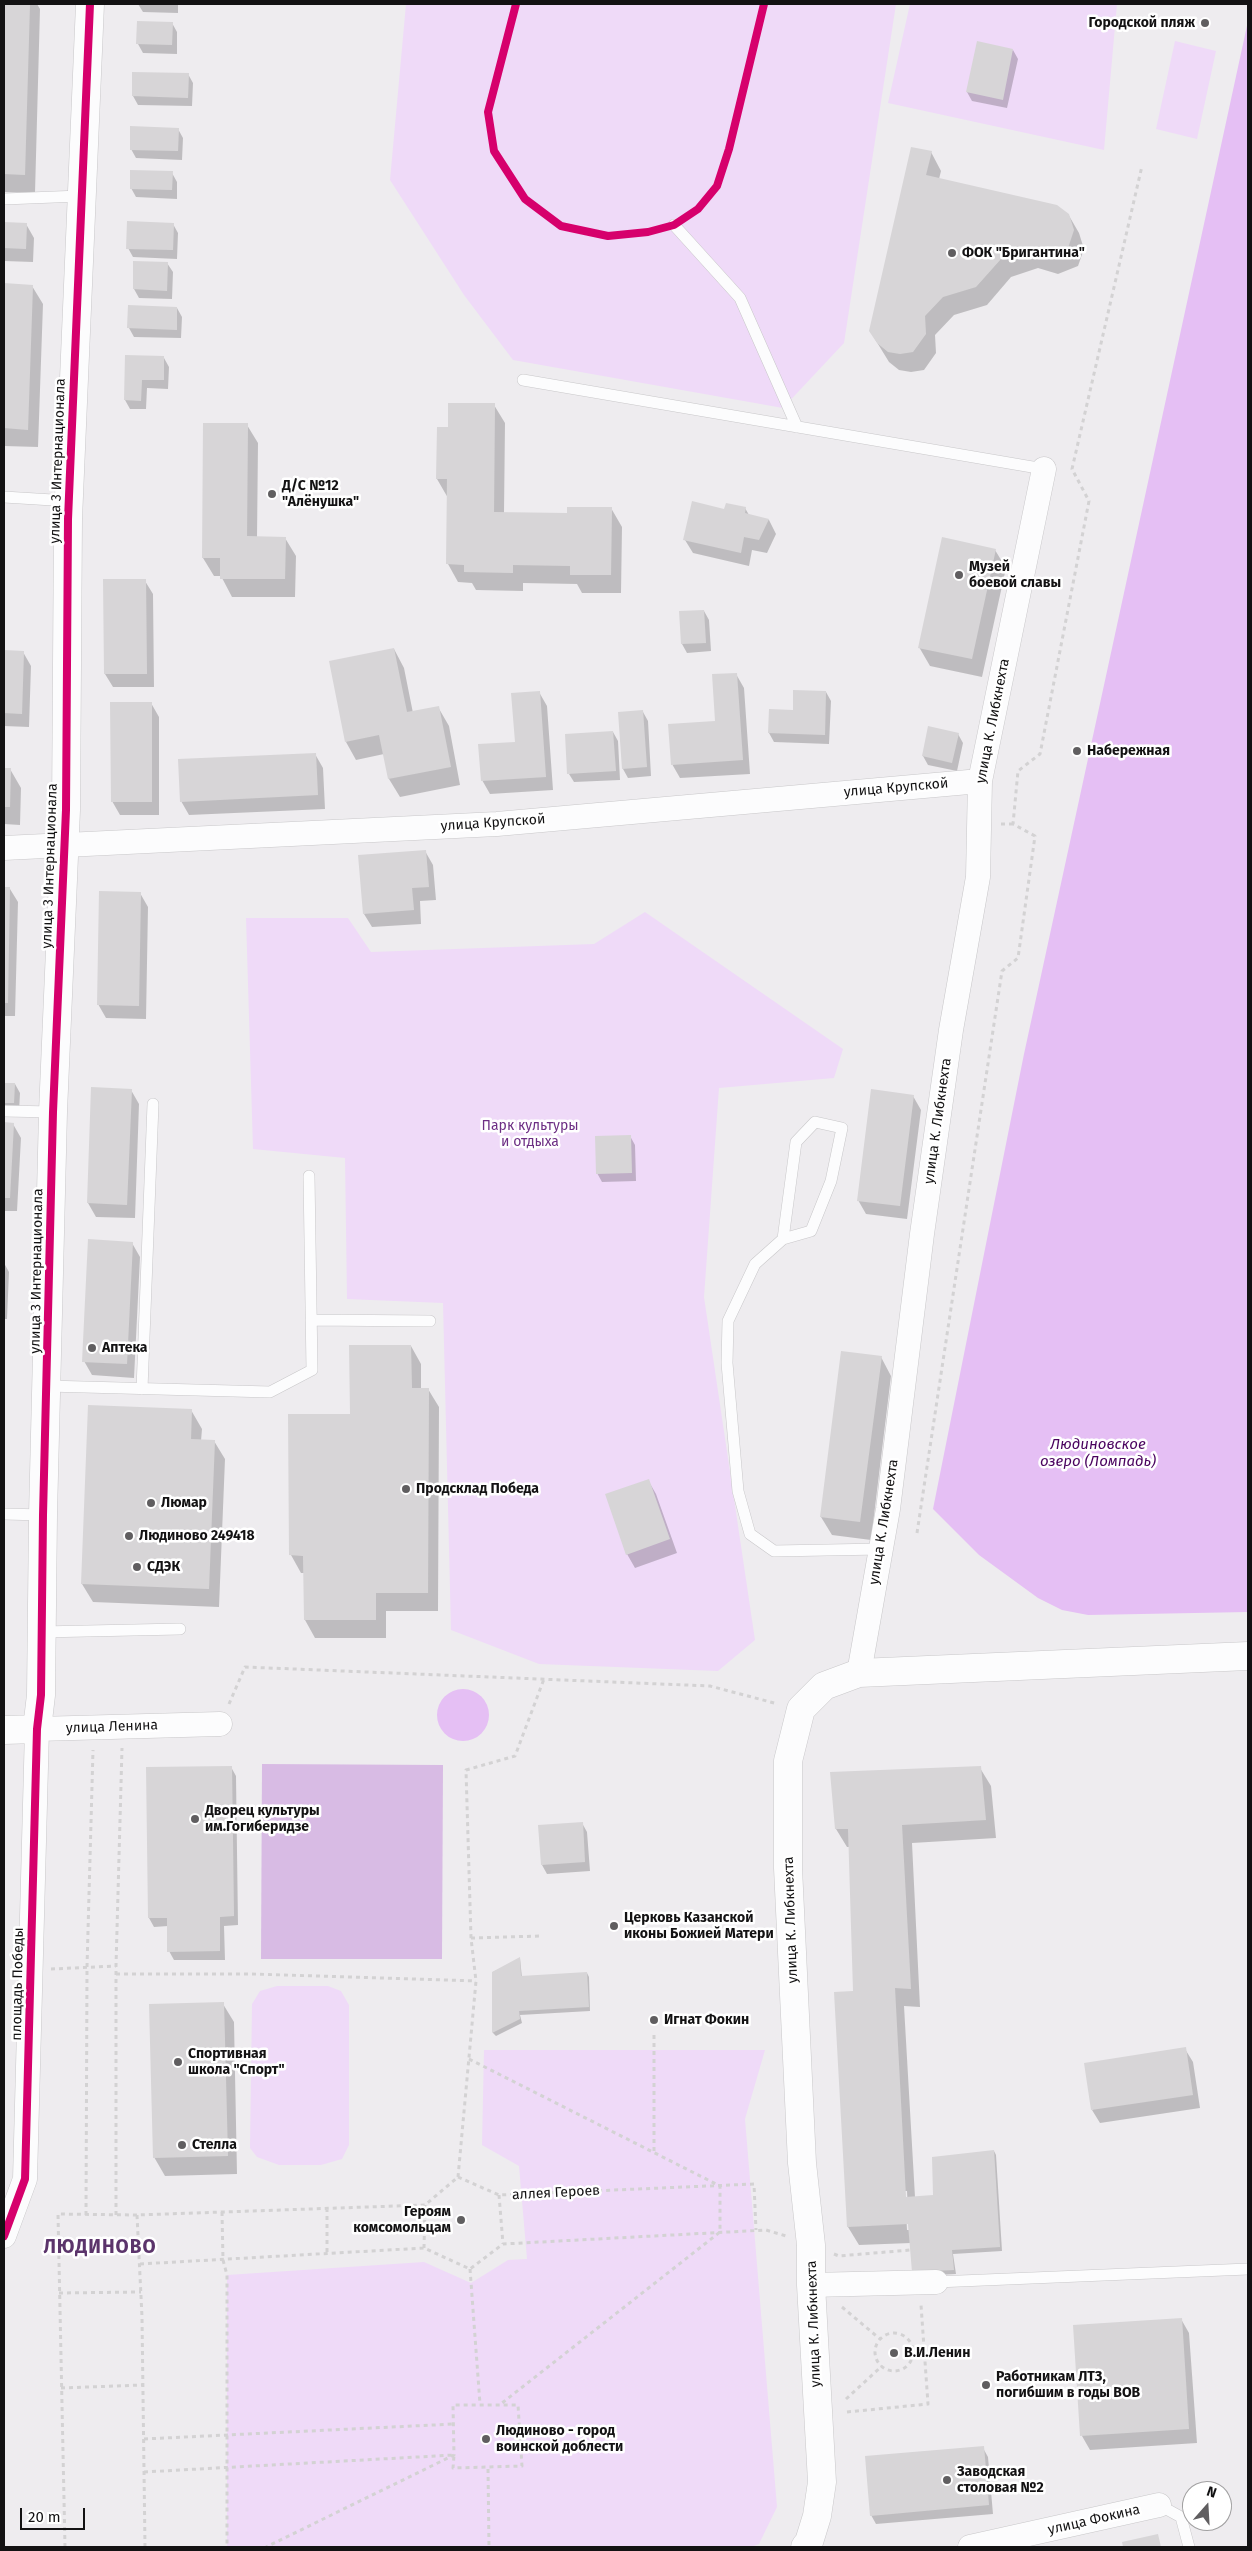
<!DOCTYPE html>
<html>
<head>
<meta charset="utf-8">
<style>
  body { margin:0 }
  #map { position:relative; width:1252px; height:2551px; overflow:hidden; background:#eeecef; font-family:"Fira Sans",sans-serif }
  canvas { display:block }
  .frame { position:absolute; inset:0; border:5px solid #131213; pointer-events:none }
  .north { position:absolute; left:1182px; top:2481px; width:50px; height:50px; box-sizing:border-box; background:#fff; border:1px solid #a1a0a1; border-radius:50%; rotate:19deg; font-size:14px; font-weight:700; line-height:20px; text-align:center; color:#131213 }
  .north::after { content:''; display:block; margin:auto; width:18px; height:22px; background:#605e60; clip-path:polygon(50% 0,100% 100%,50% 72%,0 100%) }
  .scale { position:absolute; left:20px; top:2508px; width:65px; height:22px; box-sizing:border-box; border:2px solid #131213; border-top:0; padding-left:6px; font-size:15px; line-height:18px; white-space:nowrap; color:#131213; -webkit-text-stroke:4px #fff; paint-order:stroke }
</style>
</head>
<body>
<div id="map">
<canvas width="1252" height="2551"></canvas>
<div class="frame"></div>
<div class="north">N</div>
<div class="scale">20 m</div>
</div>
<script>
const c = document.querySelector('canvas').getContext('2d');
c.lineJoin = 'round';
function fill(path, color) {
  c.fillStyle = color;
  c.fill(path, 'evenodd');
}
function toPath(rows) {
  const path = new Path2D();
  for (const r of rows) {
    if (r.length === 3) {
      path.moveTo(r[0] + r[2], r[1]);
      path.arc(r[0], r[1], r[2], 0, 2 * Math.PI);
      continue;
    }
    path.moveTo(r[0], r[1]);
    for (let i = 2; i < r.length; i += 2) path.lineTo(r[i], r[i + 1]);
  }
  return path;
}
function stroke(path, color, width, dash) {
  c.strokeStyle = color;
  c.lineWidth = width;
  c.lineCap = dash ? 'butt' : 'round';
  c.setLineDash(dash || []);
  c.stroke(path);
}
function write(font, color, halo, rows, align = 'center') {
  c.font = font + ' "Fira Sans",sans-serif';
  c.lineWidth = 5;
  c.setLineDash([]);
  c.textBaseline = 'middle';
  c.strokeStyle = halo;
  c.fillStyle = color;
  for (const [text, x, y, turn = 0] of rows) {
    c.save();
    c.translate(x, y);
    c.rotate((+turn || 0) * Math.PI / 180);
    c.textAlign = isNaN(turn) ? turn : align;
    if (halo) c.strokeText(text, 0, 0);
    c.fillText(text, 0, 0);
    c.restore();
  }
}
const green = toPath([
  [406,4,896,4,844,343,783,408,513,360,464,295,390,180],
  [910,4,1117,4,1104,150,888,103],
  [1175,41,1216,51,1197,139,1156,129],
  [645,912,843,1049,834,1078,719,1088,704,1297,755,1640,718,1671,539,1664,451,1630,443,1303,347,1299,345,1158,253,1149,246,918,348,918,371,952,594,944],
  [277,1986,328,1986,341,1991,349,2005,349,2145,342,2159,321,2165,279,2165,257,2157,250,2148,252,2004,260,1991],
  [484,2050,765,2050,745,2119,777,2507,759,2544,751,2547,227,2547,227,2275,424,2262,471,2283,508,2260,527,2259,519,2166,482,2145]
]);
const forest = toPath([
  [262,1764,443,1765,442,1959,261,1959]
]);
const water = toPath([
  [1248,21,1248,1612,1088,1615,1062,1610,1038,1598,979,1555,933,1509,1024,1054],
  [463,1715,26]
]);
const shadow = toPath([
  [4,4,37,4,40,9,35,193,4,192],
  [138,4,178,4,178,13,143,12],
  [172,23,177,32,177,54,143,53,138,44],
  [1013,50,1018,59,1007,108,972,101,967,92],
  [188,74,193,83,192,106,138,105,133,96],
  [178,129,183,138,182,160,136,158,131,149],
  [931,152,941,171,939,179,1068,214,1079,233,1084,249,1078,266,1058,274,1038,268,1011,277,987,305,954,315,935,335,936,353,924,370,911,372,899,370,889,362,870,331],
  [172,173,177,182,177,199,136,197,131,188],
  [4,223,26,224,34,238,33,262,4,261],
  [173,224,178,233,177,259,133,257,128,248],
  [167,263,173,272,172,299,139,298,134,289],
  [4,285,32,286,43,304,38,447,4,446],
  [177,308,182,317,181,338,134,337,129,328],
  [126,356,164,358,169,367,168,389,147,388,146,409,130,409,125,400],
  [494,405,505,423,504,513,568,514,611,508,622,527,621,593,582,593,577,584,523,583,523,591,476,590,472,583,458,582,448,564,448,498,437,479,449,428],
  [247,425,258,443,257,538,285,538,296,556,295,597,232,597,221,576,214,576,203,558],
  [745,508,749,515,769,520,776,534,767,553,752,550,749,566,693,553,685,540,725,510],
  [995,550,1006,568,982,677,930,666,919,647],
  [145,581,153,594,154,687,113,687,105,674],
  [704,611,709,620,711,651,687,653,682,644],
  [394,649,404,668,413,713,438,707,449,726,460,785,400,797,389,779,384,754,356,760,346,742],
  [4,652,23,652,31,666,29,727,4,726],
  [736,674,744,688,750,774,680,778,672,764,717,722],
  [539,692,547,706,553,790,490,794,482,780,516,743],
  [826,692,831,701,829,744,774,742,769,733,794,711],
  [151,703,159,717,159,815,120,815,112,801],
  [643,712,648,721,651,776,628,778,623,769,619,713],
  [613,732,618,741,620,780,574,782,569,774],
  [958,734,963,743,957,771,928,765,923,756],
  [315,754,323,768,325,809,189,815,181,801],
  [4,769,10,769,21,788,20,825,4,824],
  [425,851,433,865,436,900,420,901,421,924,372,927,364,914],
  [4,888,10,889,18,902,15,1016,4,1016],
  [140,893,148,907,146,1019,106,1018,98,1004],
  [4,1084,15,1084,20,1093,19,1112,4,1111],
  [131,1090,139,1104,135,1218,96,1217,88,1203],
  [913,1096,921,1110,907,1219,866,1214,858,1200],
  [4,1124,13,1124,21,1138,17,1211,4,1211],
  [630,1136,635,1145,636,1181,602,1182,597,1173],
  [132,1243,140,1257,134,1378,92,1375,84,1361],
  [4,1263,9,1272,7,1319,4,1319],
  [411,1346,421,1364,421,1389,428,1389,439,1407,438,1611,386,1611,386,1638,315,1638,305,1620,304,1573,301,1573,291,1555,351,1415],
  [881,1357,891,1376,871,1540,832,1535,821,1517],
  [89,1406,191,1410,202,1429,201,1441,214,1441,225,1459,219,1607,93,1602,82,1584],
  [648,1480,656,1494,677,1553,635,1568,627,1554],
  [231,1767,236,1776,238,1925,224,1926,225,1960,174,1960,169,1951,168,1926,154,1927,149,1918],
  [980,1768,991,1786,996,1838,912,1843,920,2007,904,2006,915,2197,935,2196,994,2151,996,2155,1002,2251,953,2254,956,2274,915,2276,911,2243,859,2245,848,2227,835,1993,855,1992,850,1847,847,1847,836,1829],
  [905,2191,907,2191,909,2230,907,2230],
  [582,1823,587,1832,590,1871,547,1874,542,1865],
  [520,1958,522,1978,587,1973,589,1977,590,2011,520,2015,522,2023,496,2036,493,2033,493,1972],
  [223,2004,234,2022,237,2174,165,2176,154,2157],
  [1185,2049,1193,2062,1200,2108,1100,2123,1092,2110],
  [1181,2319,1189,2333,1197,2443,1090,2450,1082,2436,1074,2326],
  [983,2448,988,2457,993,2514,876,2524,871,2515]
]);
const building = toPath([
  [4,4,30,4,25,175,4,174],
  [137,21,173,22,172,45,136,44],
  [977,41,1013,49,1003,100,966,92],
  [132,72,189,73,188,98,132,96],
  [130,126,179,128,178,151,130,150],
  [911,147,932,151,926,175,1057,205,1069,214,1074,230,1068,248,1047,256,1027,250,1001,259,976,287,943,297,925,316,926,334,913,352,900,354,888,352,877,343,869,331],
  [130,170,173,171,172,190,130,189],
  [127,221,174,223,173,250,126,249],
  [4,222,27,223,26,249,4,248],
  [133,261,168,262,167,291,133,289],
  [4,283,33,285,28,430,4,428],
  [128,305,177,307,177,330,127,328],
  [125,355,164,356,164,380,142,380,141,401,124,400],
  [448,403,495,403,494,512,567,513,567,507,612,507,611,575,570,575,570,566,513,565,513,573,464,572,464,565,446,564,447,479,436,479,437,427,448,427],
  [203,423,248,423,247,536,286,537,285,579,220,579,220,558,202,558],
  [692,501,724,509,726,503,746,507,745,513,769,519,759,540,744,537,741,553,683,540],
  [942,537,996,549,972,659,918,648],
  [103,579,146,579,147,674,104,674],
  [704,610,706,643,681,644,679,611],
  [394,648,407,712,439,706,451,767,388,779,379,735,345,742,329,661],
  [4,650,24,651,22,714,4,713],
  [737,673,743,760,671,765,668,724,715,721,712,674],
  [793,690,826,691,825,735,768,733,769,709,793,710],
  [540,691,546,777,481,781,478,744,515,742,511,693],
  [110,702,152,702,152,802,111,802],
  [643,710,647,767,622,769,618,712],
  [928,726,959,733,952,763,922,756],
  [613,731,616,771,567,774,565,734],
  [316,753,318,795,180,802,178,759],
  [4,768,11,768,10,807,4,807],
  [426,850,429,887,412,888,414,910,363,914,358,855],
  [4,887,10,887,8,1003,4,1003],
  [99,891,141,892,139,1006,97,1005],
  [4,1083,15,1083,14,1103,4,1103],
  [91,1087,132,1089,127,1205,87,1203],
  [871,1089,914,1095,900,1206,857,1201],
  [4,1122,14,1123,10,1198,4,1198],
  [631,1135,632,1173,596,1174,595,1136],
  [88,1239,133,1242,127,1364,82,1362],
  [349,1345,411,1345,412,1388,429,1388,428,1593,376,1593,376,1620,304,1620,303,1556,289,1555,288,1414,350,1414],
  [841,1351,882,1356,860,1522,820,1517],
  [88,1405,192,1409,191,1439,215,1440,209,1589,81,1584],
  [649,1479,670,1539,626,1555,605,1494],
  [232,1766,234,1916,220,1917,220,1951,167,1952,167,1918,148,1918,146,1767],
  [981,1766,986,1820,902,1825,911,1989,895,1988,906,2197,933,2195,932,2157,994,2150,1000,2247,952,2250,954,2270,912,2272,908,2224,847,2227,834,1992,853,1991,848,1829,835,1829,830,1772],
  [583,1822,585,1862,541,1865,538,1825],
  [520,1957,521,1976,587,1972,589,2007,519,2011,520,2019,492,2033,492,1972],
  [224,2002,228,2156,153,2158,149,2004],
  [1186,2047,1193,2095,1091,2110,1084,2063],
  [1182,2318,1189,2429,1080,2436,1073,2325],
  [984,2446,989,2505,870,2516,865,2456],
  [1158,2534,1161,2547,1123,2547,1122,2542]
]);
const path = toPath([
  [1001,824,1013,824],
  [917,1533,1002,971,1018,958,1035,836,1013,824,1018,771,1040,754,1089,501,1072,469,1142,166],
  [229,1704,245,1667,710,1686,778,1704],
  [471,1938,540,1936],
  [51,1969,116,1966],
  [116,1974,252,1974,476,1981],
  [654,2035,654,2152],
  [469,2059,720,2186,720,2232,502,2403],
  [458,2177,476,1981,471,1938,466,1770,515,1756,544,1679],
  [458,2177,499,2195,754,2184,756,2230],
  [499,2195,503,2244],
  [327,2208,327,2254],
  [222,2212,223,2260,227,2275,227,2547],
  [86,2215,87,1967,93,1750],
  [116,2215,116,1966,122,1748],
  [424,2248,425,2205],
  [834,2254,839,2256,910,2250],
  [140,2264,424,2248,470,2269,503,2244,766,2230,786,2236],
  [470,2269,480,2404],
  [59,2293,141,2292],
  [842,2307,880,2339],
  [894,2352,19],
  [914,2353,925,2352],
  [61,2388,143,2385],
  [846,2399,882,2366],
  [847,2412,928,2404,921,2305],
  [144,2439,454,2424],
  [488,2469,489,2547],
  [144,2472,454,2455,453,2468,522,2466,518,2405,453,2405,454,2455,266,2547],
  [65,2547,58,2214,137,2215],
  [145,2547,142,2317,137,2215,425,2205,458,2177]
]);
const lane = toPath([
  [4,199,80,196],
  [674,225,740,298,797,427],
  [523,380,1044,469],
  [4,497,69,501],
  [4,1111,53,1112],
  [783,1239,796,1142,815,1122,842,1128,831,1181,811,1231,783,1239,755,1264,728,1321,727,1363,738,1491,750,1534,774,1551,881,1549],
  [311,1320,430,1321],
  [47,1386,270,1392,312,1370,309,1176],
  [142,1389,153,1104],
  [4,1514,43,1515],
  [41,1632,180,1629],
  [936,2282,1248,2269],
  [1159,2505,1181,2517,1189,2547]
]);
const street = toPath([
  [4,848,497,824,980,781],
  [859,1673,888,1509,922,1234,951,1030,978,877,980,781,1044,469],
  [4,2236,25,2179,37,1729,220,1724],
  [811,2285,936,2282],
  [970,2547,1159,2505]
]);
const secondary = toPath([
  [4,1730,37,1729,41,1695,43,1515,53,1112,66,810,68,519,90,4],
  [805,2547,809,2542,817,2516,822,2482,811,2285,811,2245,802,2163,788,1868,788,1761,801,1709,824,1686,859,1673,1248,1656]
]);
const cycleway = toPath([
  [516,4,488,112,494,151,525,199,561,226,608,236,648,232,674,225,698,209,717,186,729,149,764,4],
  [4,2236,25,2179,37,1729,41,1695,43,1515,53,1112,66,810,68,519,90,4]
]);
const markers = [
  [1205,23,5,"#605e60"],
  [952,253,5,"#605e60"],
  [272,494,5,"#605e60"],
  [959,575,5,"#605e60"],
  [1077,751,5,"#605e60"],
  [92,1348,5,"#605e60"],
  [406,1489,5,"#605e60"],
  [151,1503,5,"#605e60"],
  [129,1536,5,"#605e60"],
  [137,1567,5,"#605e60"],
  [195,1819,5,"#605e60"],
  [614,1926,5,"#605e60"],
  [654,2020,5,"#605e60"],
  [178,2062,5,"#605e60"],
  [182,2145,5,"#605e60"],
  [461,2220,5,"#605e60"],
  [894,2353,5,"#605e60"],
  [986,2385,5,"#605e60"],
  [486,2439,5,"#605e60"],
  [947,2480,5,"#605e60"]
];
const poiNames = [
  ["Городской пляж",1195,23,"right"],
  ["ФОК \"Бригантина\"",962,253],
  ["Д/С №12",282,486],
  ["\"Алёнушка\"",282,502],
  ["Музей",969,567],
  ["боевой славы",969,583],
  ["Набережная",1087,751],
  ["Аптека",102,1348],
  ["Продсклад Победа",416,1489],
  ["Люмар",161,1503],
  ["Людиново 249418",139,1536],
  ["СДЭК",147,1567],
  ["Дворец культуры",205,1811],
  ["им.Гогиберидзе",205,1827],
  ["Церковь Казанской",624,1918],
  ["иконы Божией Матери",624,1934],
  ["Игнат Фокин",664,2020],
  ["Спортивная",188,2054],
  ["школа \"Спорт\"",188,2070],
  ["Стелла",192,2145],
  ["Героям",451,2212,"right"],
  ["комсомольцам",451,2228,"right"],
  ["В.И.Ленин",904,2353],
  ["Работникам ЛТЗ,",996,2377],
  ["погибшим в годы ВОВ",996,2393],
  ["Людиново - город",496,2431],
  ["воинской доблести",496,2447],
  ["Заводская",957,2472],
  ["столовая №2",957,2488]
];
const streetNames = [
  ["улица 3 Интернационала",58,461,-88],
  ["улица К. Либкнехта",993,721,-79],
  ["улица Крупской",896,788,-5],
  ["улица Крупской",493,823,-4],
  ["улица 3 Интернационала",50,866,-88],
  ["улица К. Либкнехта",938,1121,-82],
  ["улица 3 Интернационала",37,1271,-89],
  ["улица К. Либкнехта",884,1522,-81],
  ["улица Ленина",112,1727,-2],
  ["улица К. Либкнехта",791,1920,-92],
  ["площадь Победы",18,1984,-89],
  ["аллея Героев",556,2193,-3],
  ["улица К. Либкнехта",814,2324,-92],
  ["улица Фокина",1094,2520,-13]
];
const parkNames = [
  ["Парк культуры",530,1126],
  ["и отдыха",530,1142]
];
const waterNames = [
  ["Людиновское",1098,1445],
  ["озеро (Ломпадь)",1098,1462]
];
const districtNames = [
  ["ЛЮДИНОВО",100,2248]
];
fill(green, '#efdaf8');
fill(forest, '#d8bbe4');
fill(water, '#e5bff4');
fill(shadow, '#0003');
fill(building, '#d7d5d7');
stroke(lane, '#c8c7c9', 12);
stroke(street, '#c8c7c9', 25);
stroke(secondary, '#c8c7c9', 29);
stroke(path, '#d3d2d3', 3, [4, 4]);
stroke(lane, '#fcfcfd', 11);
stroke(street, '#fcfcfd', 24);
stroke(secondary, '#fcfcfd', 28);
stroke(cycleway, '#d6006c', 8);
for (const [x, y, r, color] of markers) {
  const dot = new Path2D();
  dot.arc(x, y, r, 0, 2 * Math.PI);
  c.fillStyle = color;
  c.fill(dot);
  stroke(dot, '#fff', 2);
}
write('bold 14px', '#131213', '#fff', poiNames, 'left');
write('14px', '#131213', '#fff', streetNames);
write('14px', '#6d2f84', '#fff', parkNames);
write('italic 15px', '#49025e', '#fff', waterNames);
c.letterSpacing = '1px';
write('bold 19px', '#5b346b', '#fff', districtNames);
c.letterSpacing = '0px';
</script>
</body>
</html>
